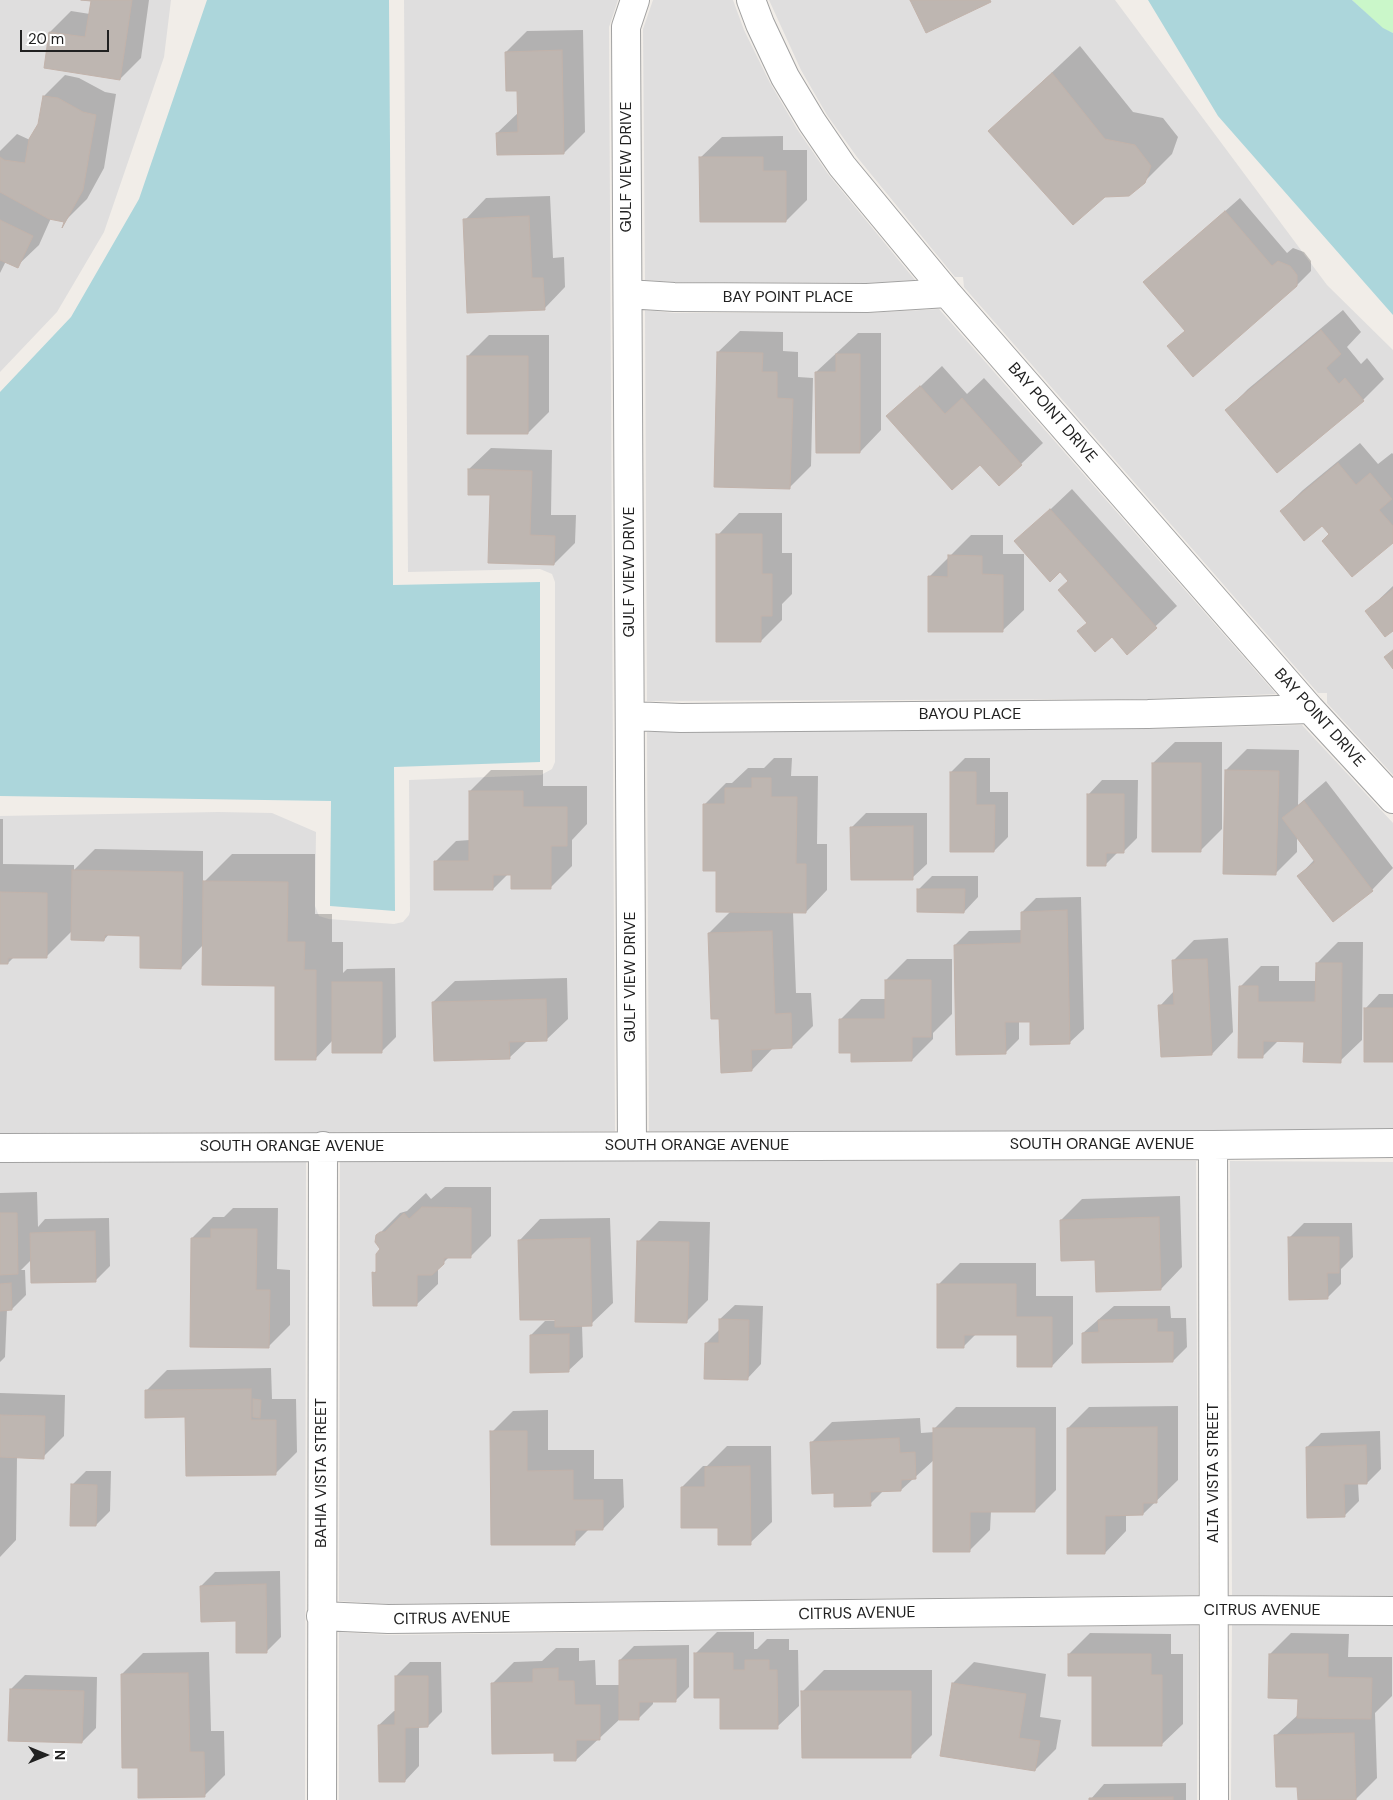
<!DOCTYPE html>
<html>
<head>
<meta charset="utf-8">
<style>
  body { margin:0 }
  #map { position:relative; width:1393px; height:1800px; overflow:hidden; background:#f1ede8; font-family:"DM Sans",sans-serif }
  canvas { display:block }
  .north { position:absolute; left:20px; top:1730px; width:50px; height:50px; -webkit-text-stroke:4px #fff; paint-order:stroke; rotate:90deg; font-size:14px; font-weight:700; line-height:20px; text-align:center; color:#212121 }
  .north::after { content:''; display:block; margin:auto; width:18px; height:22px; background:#212121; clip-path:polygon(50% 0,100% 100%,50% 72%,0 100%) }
  .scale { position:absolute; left:20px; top:30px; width:89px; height:22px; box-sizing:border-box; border:2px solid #212121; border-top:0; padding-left:6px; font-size:15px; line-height:18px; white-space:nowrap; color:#212121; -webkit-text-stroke:4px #fff; paint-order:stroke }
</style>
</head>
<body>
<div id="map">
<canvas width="1393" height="1800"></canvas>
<div class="north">N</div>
<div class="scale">20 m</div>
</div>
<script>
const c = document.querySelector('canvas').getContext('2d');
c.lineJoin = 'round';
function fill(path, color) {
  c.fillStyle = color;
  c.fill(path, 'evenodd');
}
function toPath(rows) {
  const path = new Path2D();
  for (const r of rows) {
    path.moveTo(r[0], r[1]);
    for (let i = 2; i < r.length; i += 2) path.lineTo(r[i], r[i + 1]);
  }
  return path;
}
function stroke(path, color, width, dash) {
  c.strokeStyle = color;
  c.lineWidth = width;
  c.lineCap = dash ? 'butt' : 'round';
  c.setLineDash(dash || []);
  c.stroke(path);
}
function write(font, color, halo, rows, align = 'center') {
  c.font = font + ' "DM Sans",sans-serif';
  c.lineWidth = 4.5;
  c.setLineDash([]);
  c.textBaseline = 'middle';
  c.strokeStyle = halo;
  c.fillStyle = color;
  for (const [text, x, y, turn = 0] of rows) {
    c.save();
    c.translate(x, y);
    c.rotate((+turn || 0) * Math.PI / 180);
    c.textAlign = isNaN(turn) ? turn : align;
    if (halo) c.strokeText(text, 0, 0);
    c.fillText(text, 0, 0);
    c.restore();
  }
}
const residential = toPath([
  [0,0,171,0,164,57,104,232,57,312,0,372],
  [404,0,618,0,609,27,615,1131,0,1133,0,816,218,812,272,813,316,832,315,906,319,916,329,919,394,924,403,922,409,915,410,911,409,780,541,775,552,769,555,762,555,582,552,574,540,569,408,572],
  [653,0,733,0,744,30,770,83,797,129,828,174,915,280,867,283,675,282,645,280,643,29],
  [769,0,1115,0,1327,285,1393,350,1393,775,1327,703,1327,693,1318,693,964,287,963,277,955,277,857,157,827,115,801,70],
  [939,309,1276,694,1148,699,647,701,645,310,674,313,867,313],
  [1302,725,1393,823,1393,1131,649,1131,647,732,1148,729],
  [306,1161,305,1800,0,1800,0,1163],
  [340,1161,1196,1161,1198,1595,389,1604,339,1601],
  [1230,1161,1393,1162,1393,1596,1232,1595],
  [1198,1625,1197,1800,339,1800,339,1632,388,1635],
  [1232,1625,1393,1626,1393,1800,1231,1800]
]);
const park = toPath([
  [1352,0,1393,0,1393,33,1383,29]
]);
const water = toPath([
  [207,0,389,0,393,585,540,582,540,762,394,767,395,911,330,906,331,801,0,796,0,392,71,317,139,199],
  [1148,0,1352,0,1383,28,1393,33,1393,315,1218,116]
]);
const shadow = toPath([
  [90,0,149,0,141,58,120,79,45,67,50,32,71,11,90,14,92,0],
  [583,30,585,132,564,153,497,133,519,112,518,90,506,52,527,31],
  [1080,46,1133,112,1163,118,1178,137,1172,154,1144,182,990,131],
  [65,75,79,78,105,92,116,94,104,168,87,199,65,221,51,218,39,245,17,266,6,261,0,273,0,151,17,134,30,140,39,124,44,96],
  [783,136,783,150,807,150,807,200,786,221,700,158,722,137],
  [550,196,553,258,564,257,565,287,544,309,465,220,486,198],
  [1240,198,1287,253,1293,248,1304,252,1311,261,1311,271,1297,285,1168,346,1186,330,1145,282],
  [1343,310,1361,332,1347,347,1361,364,1367,358,1384,379,1363,400,1278,472,1227,410,1248,389],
  [740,331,783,332,783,351,798,352,798,377,813,378,811,466,790,487,718,352],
  [858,333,881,333,881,430,860,452,816,372],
  [489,335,549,335,549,412,528,433,468,356],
  [942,366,967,394,984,378,1043,443,999,485,980,463,888,417],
  [1360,443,1378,464,1392,453,1393,454,1393,541,1331,534,1322,524,1281,511,1303,490],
  [491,448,552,450,551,515,576,515,575,543,554,564,469,469],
  [1072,489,1177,606,1127,653,1112,635,1088,622,1069,580,1060,571,1016,542],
  [739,513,782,513,782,553,792,553,792,594,782,604,782,620,761,641,718,535],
  [971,535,1003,535,1003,554,1024,554,1024,610,1002,631,929,577],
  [1393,586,1393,629,1367,611],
  [1175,742,1222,742,1222,829,1201,850,1153,763],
  [1247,749,1299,750,1298,805,1326,781,1393,868,1372,890,1333,920,1299,876,1315,859,1297,836,1297,852,1275,874,1226,770],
  [774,758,792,758,791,776,818,776,817,844,827,844,827,890,806,912,793,912,796,993,811,993,813,1026,792,1047,773,1048,752,1070,720,1017,709,933,731,911,718,870,704,805,726,783,732,783,748,768,764,768],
  [965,758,990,758,990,792,1008,792,1008,837,994,851,951,772],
  [491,770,543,770,543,786,587,786,587,824,572,840,572,866,550,888,513,874,508,874,493,889,435,862,456,841,470,840,470,791],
  [1102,780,1138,780,1137,838,1123,852,1118,852,1106,864,1088,795],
  [866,813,927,813,927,864,912,878,852,827],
  [0,819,3,819,3,864,74,865,74,870,95,849,203,851,203,883,232,854,315,854,315,914,332,914,332,942,343,942,343,973,347,969,395,968,396,1037,382,1051,333,1040,315,1059,276,985,203,945,181,968,142,935,109,934,104,940,72,931,46,957,14,957,8,963,0,963],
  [932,876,978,876,978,897,964,912,918,890],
  [1081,897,1084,1029,1069,1043,1031,1020,1019,1021,1019,1039,1005,1053,955,945,969,931,1022,930,1022,912,1036,898],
  [1228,938,1233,1032,1212,1054,1160,1006,1174,991,1173,961,1194,940],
  [1338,942,1363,942,1362,1040,1340,1061,1305,1040,1279,1040,1262,1057,1240,987,1261,966,1279,966,1279,981,1317,981,1317,963],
  [907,959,952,959,952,1014,933,1033,933,1039,912,1060,853,1052,840,1020,861,999,886,999,886,980],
  [567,978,568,1019,546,1040,527,1041,509,1058,433,1002,455,981],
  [1379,994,1393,994,1393,1061,1365,1009],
  [445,1187,491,1187,491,1236,470,1257,449,1257,438,1268,438,1284,416,1305,374,1273,377,1270,382,1249,379,1234,400,1213,407,1211,426,1193,431,1199],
  [37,1192,38,1227,45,1219,109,1218,110,1266,96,1280,32,1259,21,1270,25,1270,26,1295,12,1309,7,1309,5,1357,0,1362,0,1193],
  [1180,1196,1182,1267,1161,1289,1097,1258,1061,1220,1082,1199],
  [233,1208,278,1208,277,1269,290,1270,290,1325,269,1346,192,1238,213,1217,224,1217],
  [610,1218,613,1303,591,1324,582,1325,583,1357,568,1371,531,1335,545,1321,556,1321,519,1241,540,1219],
  [659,1221,710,1222,708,1300,687,1321,638,1242],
  [1304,1223,1352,1223,1353,1257,1341,1269,1341,1284,1327,1298,1289,1238],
  [960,1263,1036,1263,1036,1296,1073,1296,1073,1344,1052,1366,1018,1334,976,1334,963,1347,939,1284],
  [735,1305,763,1306,761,1364,747,1379,706,1343,720,1329,720,1319],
  [1114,1306,1170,1306,1171,1318,1186,1318,1187,1347,1173,1361,1083,1333],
  [271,1368,272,1399,296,1399,297,1452,276,1473,146,1391,167,1370],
  [0,1393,65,1395,64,1436,43,1457,17,1457,16,1540,0,1557],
  [1178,1406,1178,1480,1143,1514,1126,1514,1126,1531,1105,1553,1068,1428,1089,1407],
  [956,1407,1056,1407,1056,1490,1035,1511,991,1511,990,1530,969,1551,935,1459,901,1490,884,1490,870,1504,835,1492,811,1443,832,1422,920,1418,921,1433,935,1432,935,1428],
  [548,1410,548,1450,594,1450,594,1479,623,1479,624,1507,603,1529,589,1529,575,1543,492,1432,513,1411],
  [1380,1431,1381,1469,1367,1483,1358,1483,1359,1501,1345,1515,1307,1447,1321,1433],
  [727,1446,771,1446,772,1522,750,1543,719,1526,682,1487,703,1466,707,1466],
  [86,1471,111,1471,110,1511,96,1525,72,1485],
  [280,1571,281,1637,267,1651,237,1620,201,1586,215,1572],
  [717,1632,754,1632,754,1649,757,1649,767,1639,789,1639,789,1650,798,1650,799,1706,777,1727,721,1697,696,1653],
  [1090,1633,1171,1634,1171,1654,1183,1654,1183,1724,1161,1745,1094,1674,1069,1654],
  [1291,1633,1349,1634,1348,1657,1392,1657,1392,1696,1375,1713,1377,1778,1356,1799,1299,1800,1299,1785,1276,1735,1299,1714,1299,1698,1270,1654],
  [689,1645,689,1687,675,1701,653,1701,653,1704,638,1719,620,1719,576,1760,555,1752,493,1683,514,1662,542,1661,556,1648,579,1648,579,1661,595,1660,596,1685,620,1685,620,1660,634,1646],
  [209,1652,211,1731,224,1731,225,1775,204,1796,139,1767,122,1674,143,1653],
  [410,1662,441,1662,442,1712,428,1726,419,1726,419,1766,405,1781,379,1725,394,1711,396,1711,396,1676],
  [974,1662,1046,1674,1040,1717,1061,1720,1056,1749,1035,1770,953,1683],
  [824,1670,932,1670,932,1735,910,1757,803,1691],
  [25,1675,97,1677,96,1728,82,1742,11,1689],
  [1186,1783,1186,1800,1090,1800,1104,1784]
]);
const building = toPath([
  [81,0,132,0,120,80,44,68,49,32,85,37,91,1,81,0],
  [910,0,990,0,991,2,926,33,910,0],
  [562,50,564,154,497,155,496,133,518,132,517,91,506,91,505,52,562,50],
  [1052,73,1105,139,1135,145,1151,166,1145,183,1129,196,1105,197,1073,225,988,131,1052,73],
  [43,96,58,98,83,112,96,115,83,190,62,228,64,222,49,219,0,192,0,157,4,160,25,163,29,139,38,124,43,96],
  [699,157,763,157,763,171,786,171,786,222,700,222,699,157],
  [1225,211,1272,266,1278,261,1290,266,1297,275,1297,286,1193,377,1167,346,1185,331,1143,282,1225,211],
  [529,216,532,278,543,278,545,310,467,313,463,219,529,216],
  [0,220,33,236,18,268,0,260,0,220],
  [1321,330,1341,354,1326,368,1339,384,1345,378,1364,401,1277,473,1225,410,1321,330],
  [717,352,763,353,762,372,777,372,777,398,793,399,790,489,714,487,717,352],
  [836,354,860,354,860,453,816,453,815,372,836,372,836,354],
  [467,356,528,356,528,434,467,434,467,356],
  [920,386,945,414,962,398,1022,465,999,486,980,465,952,490,886,416,920,386],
  [1338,463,1356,485,1370,473,1392,499,1379,510,1393,526,1393,543,1352,577,1322,541,1329,534,1322,526,1304,541,1280,511,1338,463],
  [468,469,532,471,530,535,555,536,554,565,488,563,490,495,468,495,468,469],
  [1050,509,1157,628,1127,655,1112,637,1095,652,1077,631,1087,623,1058,590,1068,581,1060,572,1050,582,1014,541,1050,509],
  [716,534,762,534,762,574,772,574,772,616,761,616,761,642,716,642,716,534],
  [948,555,982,556,982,574,1003,575,1003,632,928,632,928,576,948,577,948,555],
  [1393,589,1393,631,1385,637,1365,611,1393,589],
  [1393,650,1393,669,1384,657,1393,650],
  [1152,763,1201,763,1201,852,1152,852,1152,763],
  [1225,770,1279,771,1276,875,1223,874,1225,770],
  [950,772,976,772,976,805,995,805,994,852,950,852,950,772],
  [752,778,771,778,771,797,797,797,796,864,806,864,806,913,716,912,716,871,703,871,703,804,725,804,725,788,752,788,752,778],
  [469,791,523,791,523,807,567,807,567,846,551,846,551,889,511,889,511,875,493,875,493,890,434,890,434,861,469,861,469,791],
  [1087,794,1124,794,1124,853,1106,853,1106,866,1087,866,1087,794],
  [1304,801,1373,891,1333,922,1297,876,1315,862,1282,818,1304,801],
  [913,826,913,880,851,880,850,827,913,826],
  [72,870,183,872,181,969,140,968,140,936,105,935,104,941,71,940,72,870],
  [203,881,288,882,287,942,305,942,304,970,316,970,316,1060,275,1060,275,986,202,985,203,881],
  [917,889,965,889,964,913,917,912,917,889],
  [0,892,47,893,47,958,8,958,8,964,0,964,0,892],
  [1067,910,1070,1044,1030,1045,1030,1022,1005,1022,1006,1054,956,1055,954,945,1021,943,1021,912,1067,910],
  [772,931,775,1014,791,1013,792,1048,751,1050,752,1071,721,1073,719,1019,711,1019,708,933,772,931],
  [1207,959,1212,1055,1161,1057,1158,1005,1174,1005,1172,960,1207,959],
  [1316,963,1342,963,1341,1063,1303,1062,1304,1042,1263,1041,1263,1058,1238,1058,1239,986,1258,986,1258,1002,1315,1002,1316,963],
  [885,980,931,980,931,1037,912,1037,912,1061,851,1062,851,1053,839,1053,839,1019,885,1019,885,980],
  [332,982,382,982,382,1053,332,1053,332,982],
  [546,999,547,1041,509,1042,510,1059,434,1061,432,1002,546,999],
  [1364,1008,1393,1008,1393,1062,1364,1062,1364,1008],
  [422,1207,471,1208,471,1258,444,1258,444,1264,432,1275,417,1275,417,1306,373,1306,372,1272,376,1273,376,1254,380,1249,375,1242,376,1235,380,1232,385,1232,404,1213,409,1219,422,1207],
  [0,1213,17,1213,18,1274,0,1275,0,1213],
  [1159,1217,1161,1290,1096,1292,1095,1260,1061,1261,1060,1220,1159,1217],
  [211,1229,257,1229,256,1290,270,1290,269,1348,190,1347,191,1238,211,1238,211,1229],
  [95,1231,96,1282,31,1283,30,1233,95,1231],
  [1288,1237,1339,1237,1339,1273,1327,1273,1328,1299,1289,1300,1288,1237],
  [590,1238,592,1326,555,1327,555,1320,520,1320,518,1240,590,1238],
  [637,1241,689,1242,687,1323,635,1322,637,1241],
  [11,1283,12,1310,0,1311,0,1284,11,1283],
  [937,1284,1016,1284,1016,1317,1052,1317,1052,1367,1017,1367,1017,1335,964,1335,964,1348,937,1348,937,1284],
  [719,1319,749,1320,748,1380,704,1379,705,1343,719,1343,719,1319],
  [1157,1319,1157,1332,1173,1332,1173,1362,1082,1363,1082,1333,1099,1332,1098,1320,1157,1319],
  [569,1334,569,1372,530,1373,530,1335,569,1334],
  [251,1389,251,1420,276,1420,276,1475,186,1476,185,1417,145,1418,145,1390,251,1389],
  [253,1399,261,1400,260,1418,253,1417,253,1399],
  [0,1415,45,1416,44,1459,0,1457,0,1415],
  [1157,1427,1157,1503,1143,1503,1143,1515,1105,1516,1105,1554,1067,1554,1067,1428,1157,1427],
  [933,1428,1035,1428,1035,1512,970,1512,970,1552,933,1552,933,1428],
  [490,1431,527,1431,527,1471,573,1470,573,1500,603,1500,603,1530,575,1530,575,1545,491,1545,490,1431],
  [899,1438,900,1453,915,1452,916,1479,901,1480,901,1491,870,1492,871,1506,834,1507,834,1493,812,1494,810,1442,899,1438],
  [1366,1445,1367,1484,1344,1484,1345,1517,1307,1518,1306,1447,1366,1445],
  [750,1466,751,1545,718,1545,718,1528,681,1528,681,1487,705,1487,705,1467,750,1466],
  [71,1484,97,1485,96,1526,70,1526,71,1484],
  [266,1584,267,1653,236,1653,236,1621,201,1622,200,1586,266,1584],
  [694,1653,733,1653,733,1670,745,1670,745,1660,769,1660,769,1670,777,1670,778,1729,720,1729,720,1698,694,1698,694,1653],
  [1068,1654,1151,1654,1151,1675,1162,1675,1162,1746,1092,1746,1092,1676,1068,1676,1068,1654],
  [1269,1654,1328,1654,1328,1677,1372,1678,1371,1719,1297,1718,1298,1699,1268,1698,1269,1654],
  [676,1659,676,1702,639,1702,639,1720,619,1720,619,1660,676,1659],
  [558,1668,558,1681,574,1681,575,1705,600,1705,600,1740,576,1740,576,1761,554,1761,554,1753,492,1754,491,1683,533,1682,533,1669,558,1668],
  [188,1673,190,1752,204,1752,205,1797,138,1798,138,1768,122,1768,121,1674,188,1673],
  [395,1676,428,1676,428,1727,405,1728,405,1782,379,1782,378,1725,395,1725,395,1676],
  [952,1683,1026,1694,1019,1738,1040,1741,1035,1771,940,1756,952,1683],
  [10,1689,84,1691,82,1743,8,1741,10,1689],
  [801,1691,911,1691,911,1758,802,1758,801,1691],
  [1354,1733,1356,1800,1298,1800,1297,1787,1276,1787,1274,1735,1354,1733],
  [1173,1797,1173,1800,1089,1800,1089,1798,1173,1797]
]);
const minor = toPath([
  [751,0,760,24,785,77,812,122,842,166,947,293,1310,709,1393,799],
  [628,294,674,297,867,298,947,293],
  [630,716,681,718,1148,714,1310,709],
  [1213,1145,1214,1800],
  [632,1146,626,27,635,0],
  [0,1148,1213,1145,1393,1143],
  [321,1616,388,1619,1215,1610,1393,1611],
  [322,1800,323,1146]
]);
const streetNames = [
  ["GULF VIEW DRIVE",627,167,-90],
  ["BAY POINT PLACE",788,298],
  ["BAY POINT DRIVE",1052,413,49],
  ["GULF VIEW DRIVE",630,572,-90],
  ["BAYOU PLACE",970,715],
  ["BAY POINT DRIVE",1319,718,48],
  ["GULF VIEW DRIVE",631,977,-90],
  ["SOUTH ORANGE AVENUE",1102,1145],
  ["SOUTH ORANGE AVENUE",697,1146],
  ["SOUTH ORANGE AVENUE",292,1147],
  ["BAHIA VISTA STREET",322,1473,-90],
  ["ALTA VISTA STREET",1214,1473,-90],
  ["CITRUS AVENUE",1262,1611],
  ["CITRUS AVENUE",857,1614,-1],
  ["CITRUS AVENUE",452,1619,-1]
];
fill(residential, '#dfdede');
fill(park, '#caf7c9');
fill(water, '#acd6db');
fill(shadow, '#0003');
fill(building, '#beb6b1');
stroke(building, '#c2b3ab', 1);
stroke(minor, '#a2a2a2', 30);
stroke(minor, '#fff', 28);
write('16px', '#212121', '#fff', streetNames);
</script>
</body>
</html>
